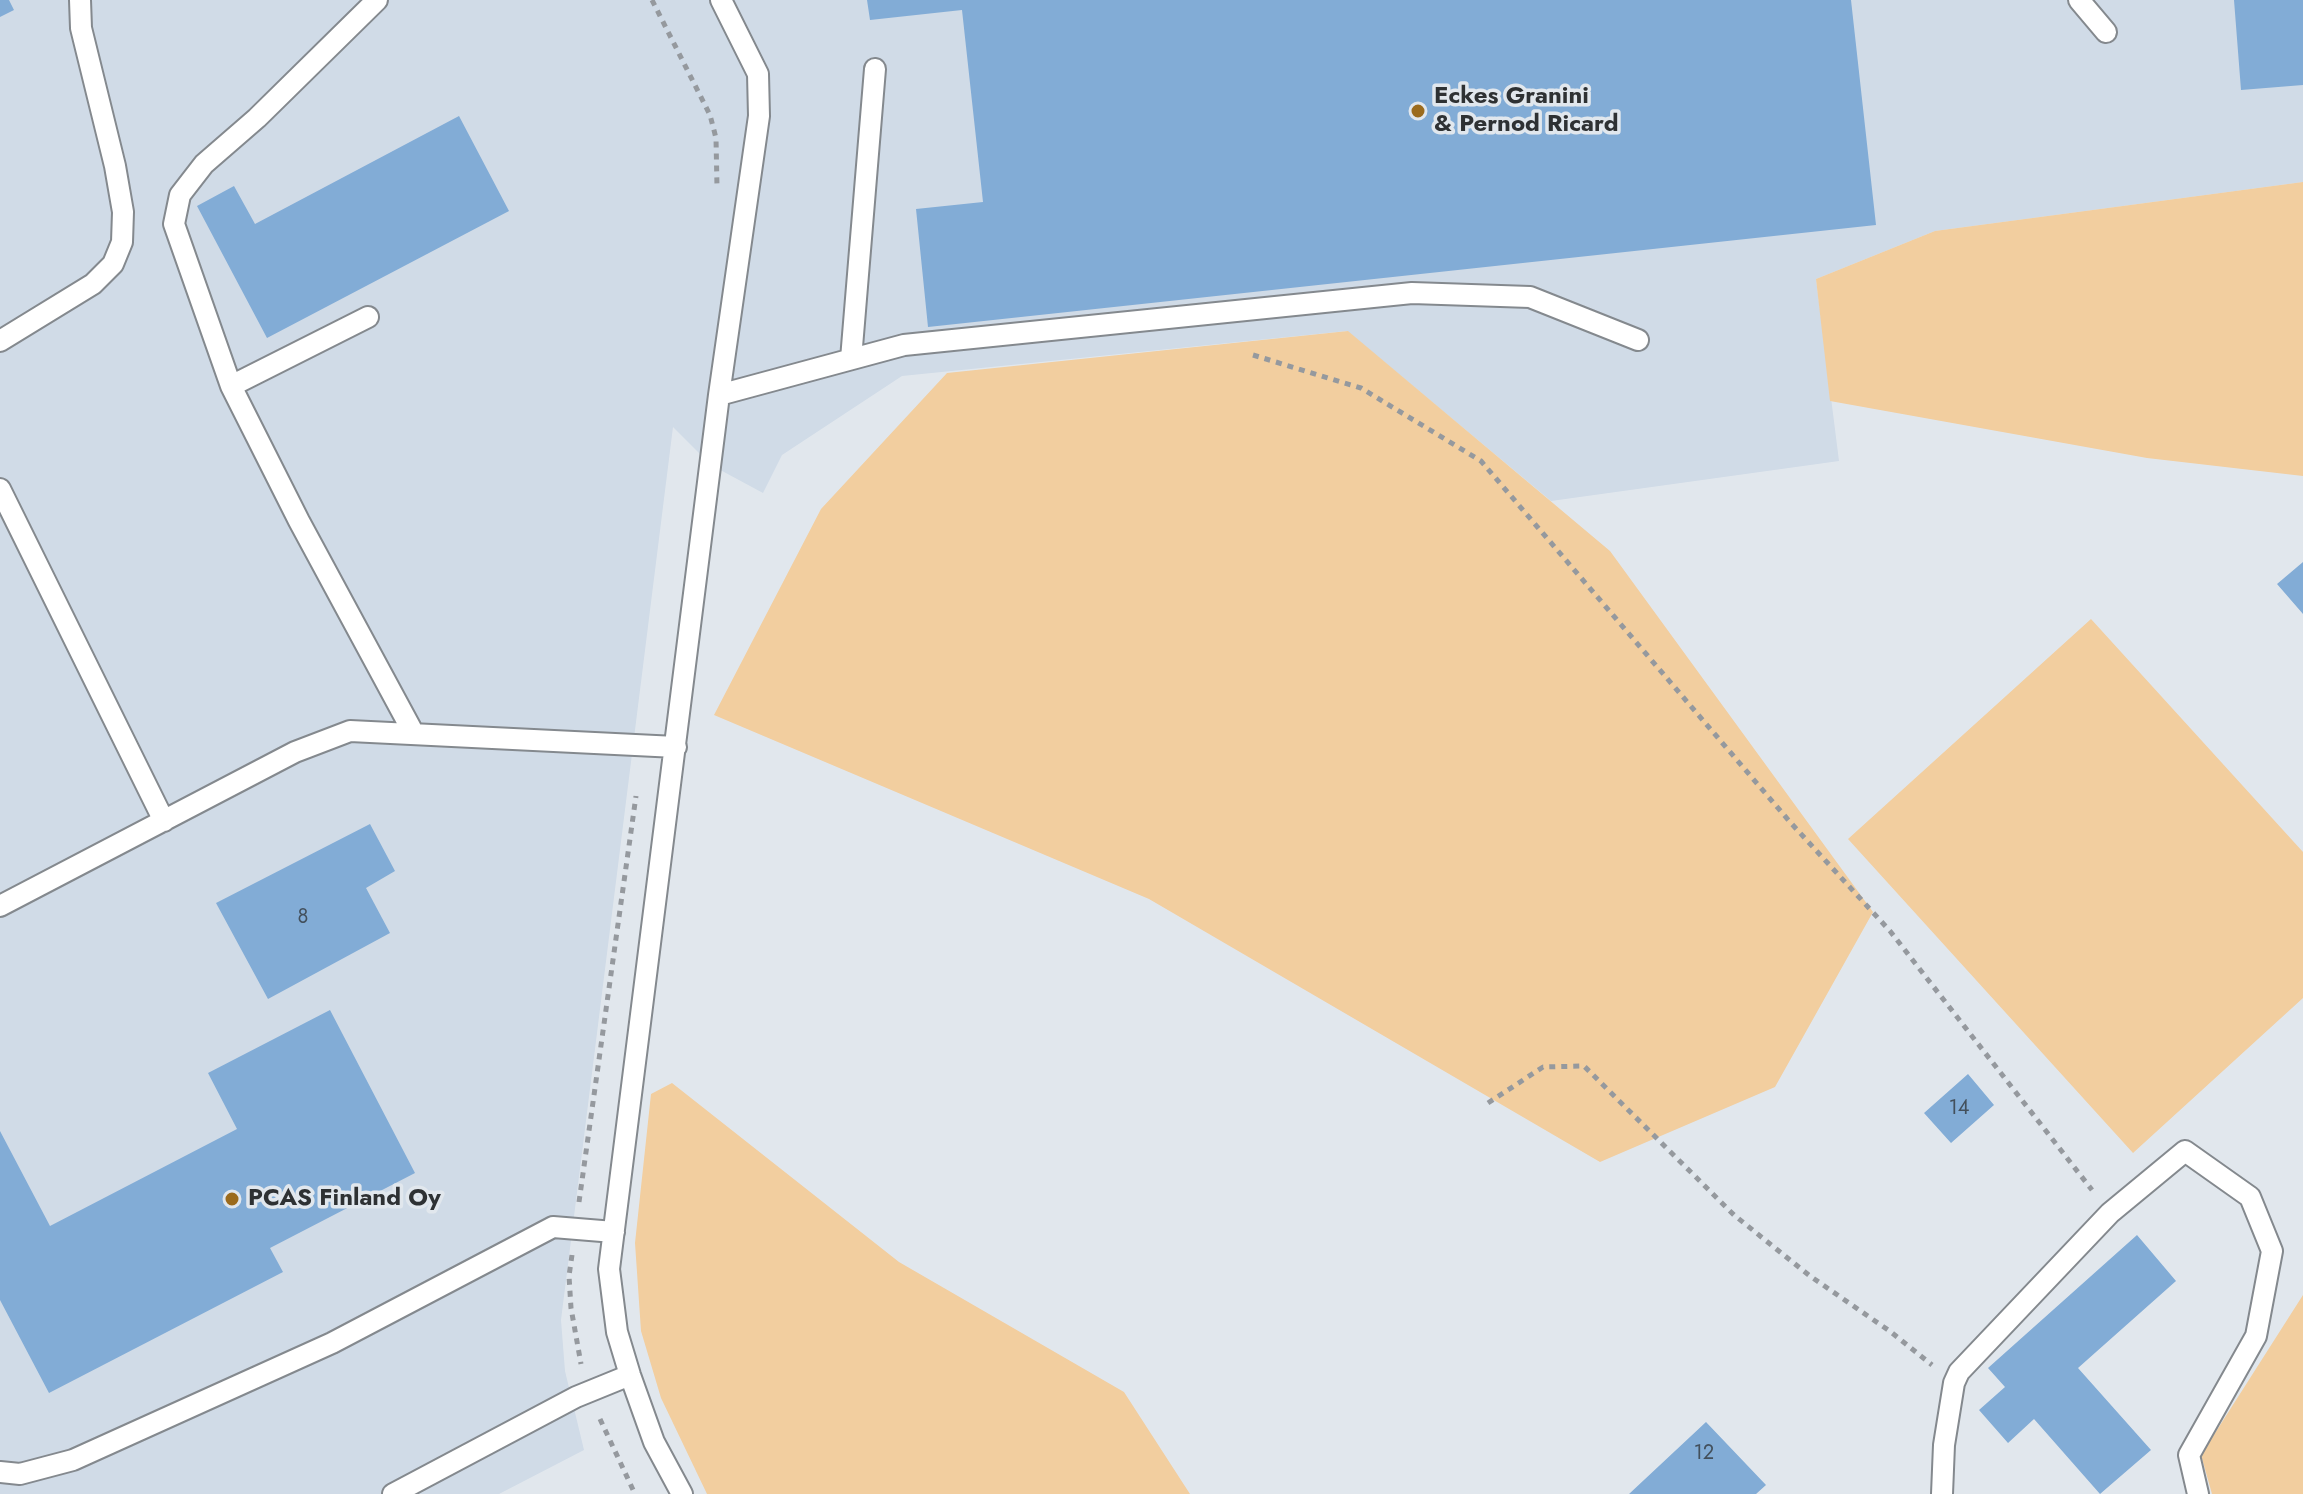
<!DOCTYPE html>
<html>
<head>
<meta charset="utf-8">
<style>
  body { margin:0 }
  canvas { display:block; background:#e1e7ed }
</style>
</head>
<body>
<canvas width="2303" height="1494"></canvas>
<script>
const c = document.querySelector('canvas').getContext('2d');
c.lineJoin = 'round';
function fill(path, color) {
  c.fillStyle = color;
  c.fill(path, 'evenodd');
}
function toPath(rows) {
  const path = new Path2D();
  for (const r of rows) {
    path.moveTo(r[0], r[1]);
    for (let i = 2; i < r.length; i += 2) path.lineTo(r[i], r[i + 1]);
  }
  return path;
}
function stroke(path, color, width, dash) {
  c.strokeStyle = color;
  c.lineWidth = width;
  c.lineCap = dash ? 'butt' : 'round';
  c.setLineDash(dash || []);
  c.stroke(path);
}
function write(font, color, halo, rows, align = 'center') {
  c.font = font + ' Jost,sans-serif';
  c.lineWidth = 7;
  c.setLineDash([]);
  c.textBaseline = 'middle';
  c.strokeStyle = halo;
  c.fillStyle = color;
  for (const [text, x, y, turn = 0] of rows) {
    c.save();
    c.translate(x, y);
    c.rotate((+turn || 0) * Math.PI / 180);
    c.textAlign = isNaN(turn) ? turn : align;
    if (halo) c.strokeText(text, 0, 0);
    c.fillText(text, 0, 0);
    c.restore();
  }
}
const built = toPath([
  [0,0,2303,0,2303,182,1935,231,1816,279,1839,461,1551,501,1347,331,902,376,782,455,763,493,711,465,673,427,561,1320,565,1371,584,1450,499,1494,0,1494]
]);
const green = toPath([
  [2303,182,2303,476,2147,458,1830,401,1816,279,1935,231],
  [1348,331,1610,551,1873,912,1775,1087,1600,1162,1149,899,714,715,821,509,947,373],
  [2091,619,2303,852,2303,998,2133,1153,1848,839],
  [672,1083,899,1262,1124,1392,1190,1494,707,1494,661,1398,641,1331,635,1243,651,1094],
  [2303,1295,2303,1494,2212,1494,2201,1455]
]);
const building = toPath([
  [0,0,9,0,14,10,0,17],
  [867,0,1851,0,1876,225,928,327,916,209,983,202,962,10,870,20],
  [2234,0,2303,0,2303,85,2241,90],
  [459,116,509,211,267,338,197,206,234,186,255,224],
  [2303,562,2303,614,2277,584],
  [370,824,395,871,366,888,390,933,268,999,216,903],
  [330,1010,415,1173,270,1248,283,1272,49,1393,0,1300,0,1131,50,1226,237,1129,208,1073],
  [1968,1074,1994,1105,1951,1143,1924,1113],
  [2137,1235,2176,1281,2078,1368,2151,1450,2100,1494,2034,1419,2008,1443,1979,1410,2005,1387,1988,1368],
  [1706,1422,1766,1485,1756,1494,1629,1494]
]);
const path = toPath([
  [652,0,710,115,716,138,717,187],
  [1253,355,1361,388,1481,461,1790,822,1890,931,2092,1190],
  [1488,1103,1543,1067,1584,1066,1734,1215,1810,1276,1891,1332,1932,1365],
  [579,1202,636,796],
  [572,1255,569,1276,571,1308,581,1364],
  [600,1419,635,1494]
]);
const service = toPath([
  [377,0,257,118,204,164,180,195,174,224,231,386,299,521,414,734],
  [2079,0,2106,32],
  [0,341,93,284,113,264,122,242,123,212,115,166,81,28,80,0],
  [851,359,875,69],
  [231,386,368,317],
  [719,395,904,345,1412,293,1530,297,1638,340],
  [0,489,164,821],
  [0,906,295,752,350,731,676,747],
  [0,1472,20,1474,73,1460,332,1343,553,1227,614,1232],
  [393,1494,576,1397,630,1375],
  [682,1494,654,1442,630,1375,617,1332,609,1269,719,395,759,116,758,74,721,0],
  [1942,1494,1944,1445,1954,1383,1959,1372,2110,1213,2185,1151,2250,1197,2272,1251,2256,1336,2189,1455,2198,1494]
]);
const markers = [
  [1418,111,8,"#9b6b1d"],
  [232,1199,8,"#9b6b1d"]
];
const numberNames = [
  ["8",303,918],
  ["14",1959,1109],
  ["12",1704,1454]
];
const poiNames = [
  ["Eckes Granini",1434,97],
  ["& Pernod Ricard",1434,125],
  ["PCAS Finland Oy",248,1199]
];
fill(built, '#d0dbe7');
fill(green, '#f2ce9f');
fill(building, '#82acd6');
stroke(service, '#84898e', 24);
stroke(path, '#95999e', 5, [6, 6]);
stroke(service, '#fff', 20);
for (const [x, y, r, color] of markers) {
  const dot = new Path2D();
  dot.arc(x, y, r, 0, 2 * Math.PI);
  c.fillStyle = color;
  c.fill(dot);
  stroke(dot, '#e1e7ed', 3);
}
write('20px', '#43505c', null, numberNames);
write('bold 24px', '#2e3133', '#e1e7ed', poiNames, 'left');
</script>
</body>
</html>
